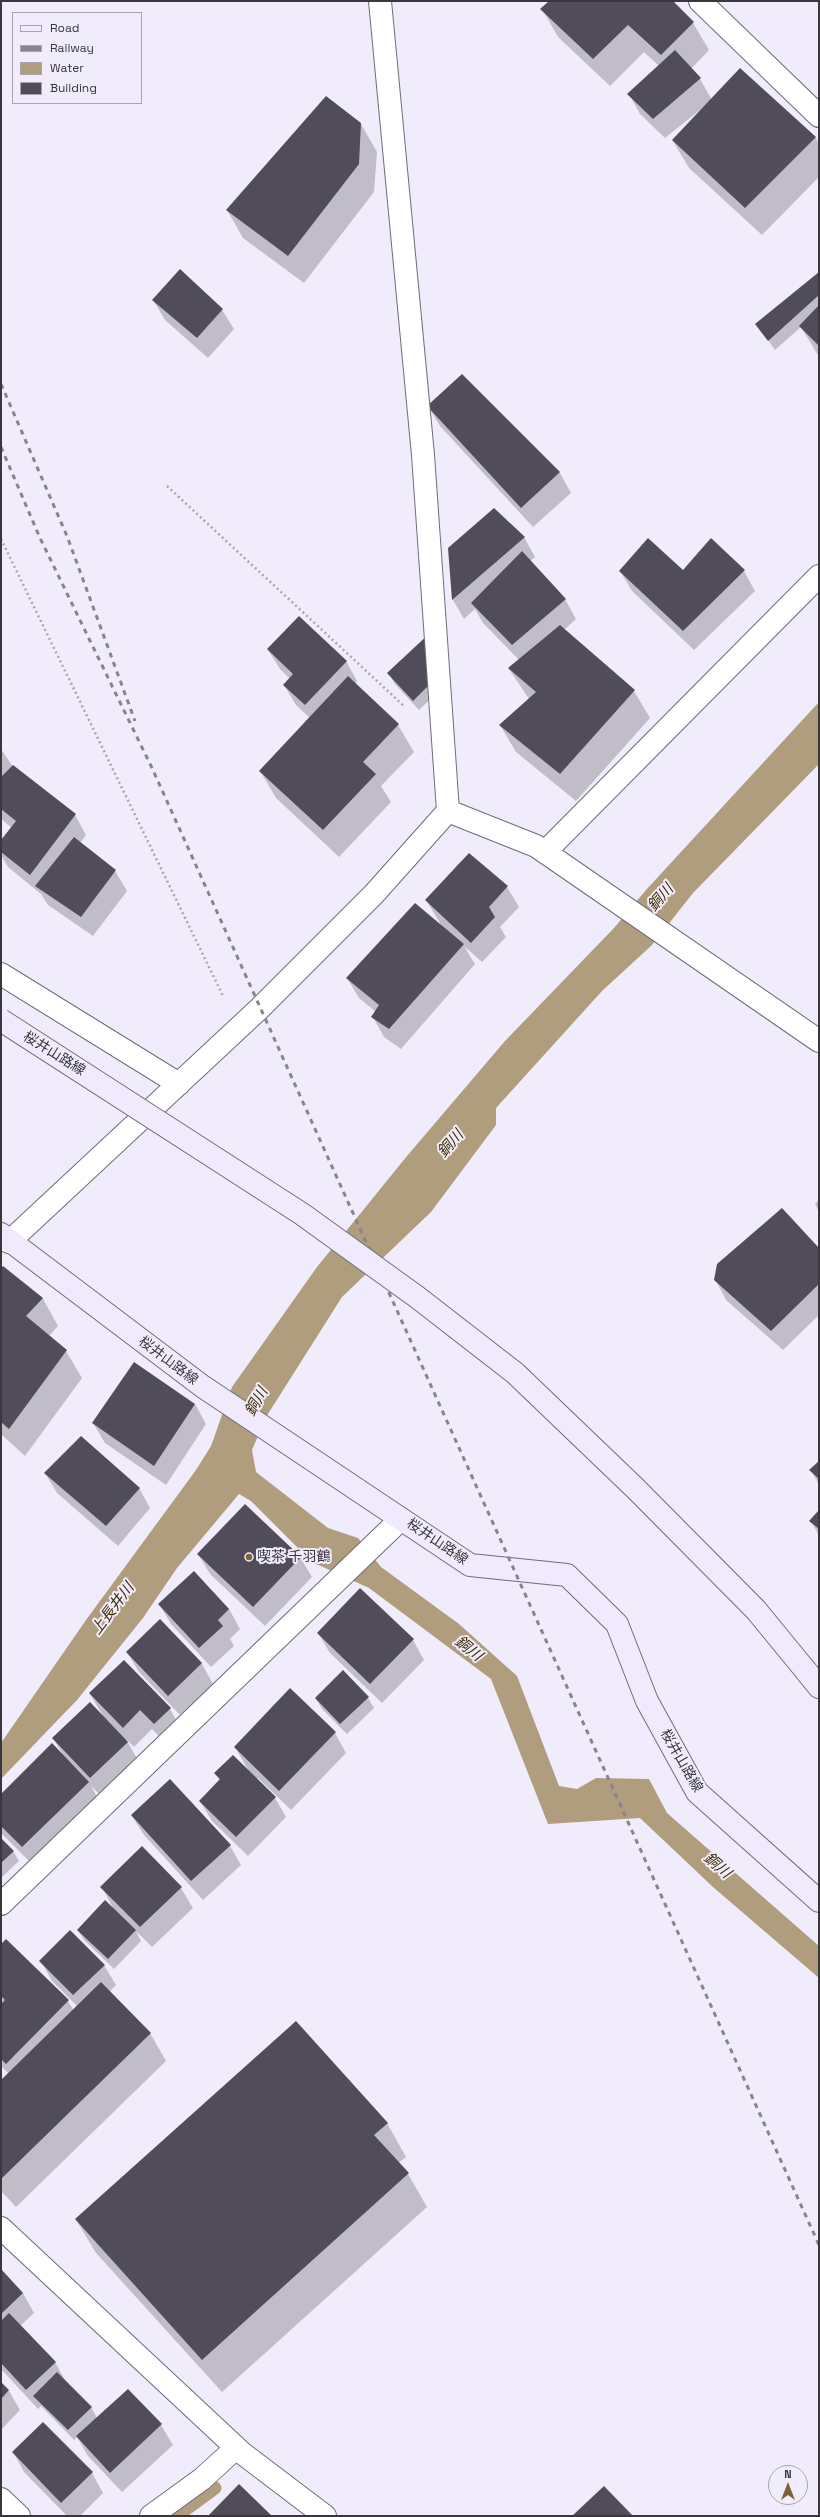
<!DOCTYPE html>
<html>
<head>
<meta charset="utf-8">
<style>
  body { margin:0 }
  #map { position:relative; width:820px; height:2517px; overflow:hidden; background:#f1ecfb; font-family:"Space Grotesk",sans-serif }
  canvas { display:block }
  .frame { position:absolute; inset:0; border:2px solid #39373d; pointer-events:none }
  .legend { position:absolute; left:12px; top:12px; width:130px; height:92px; box-sizing:border-box; background:#f1ecfb; border:1px solid #a7a4af; margin:0; padding:5px 7px; list-style:none; font-size:12px; color:#39373d }
  .legend li { display:flex; align-items:center; gap:8px; height:20px }
  .legend b { width:20px; border:1px solid #a7a4af }
  .north { position:absolute; left:768px; top:2465px; width:40px; height:40px; box-sizing:border-box; background:#f1ecfb; border:1px solid #a7a4af; border-radius:50%; rotate:0deg; font-size:11px; font-weight:700; line-height:16px; text-align:center; color:#39373d }
  .north::after { content:''; display:block; margin:auto; width:14px; height:18px; background:#7c6334; clip-path:polygon(50% 0,100% 100%,50% 72%,0 100%) }
</style>
</head>
<body>
<div id="map">
<canvas width="820" height="2517"></canvas>
<div class="frame"></div>
<ul class="legend">
<li><b style="height:5px;background:#f1eaff"></b>Road</li>
<li><b style="height:5px;background:#87848e"></b>Railway</li>
<li><b style="height:11px;background:#af9d7d"></b>Water</li>
<li><b style="height:11px;background:#504c59"></b>Building</li>
</ul>
<div class="north">N</div>
</div>
<script>
const c = document.querySelector('canvas').getContext('2d');
c.lineJoin = 'round';
function fill(path, color) {
  c.fillStyle = color;
  c.fill(path, 'evenodd');
}
function toPath(rows) {
  const path = new Path2D();
  for (const r of rows) {
    path.moveTo(r[0], r[1]);
    for (let i = 2; i < r.length; i += 2) path.lineTo(r[i], r[i + 1]);
  }
  return path;
}
function stroke(path, color, width, dash) {
  c.strokeStyle = color;
  c.lineWidth = width;
  c.lineCap = dash ? 'butt' : 'round';
  c.setLineDash(dash || []);
  c.stroke(path);
}
function write(font, color, halo, rows, align = 'center') {
  c.font = font + ' "Space Grotesk","Noto Sans JP",sans-serif';
  c.lineWidth = 4;
  c.setLineDash([]);
  c.textBaseline = 'middle';
  c.strokeStyle = halo;
  c.fillStyle = color;
  for (const [text, x, y, turn = 0] of rows) {
    c.save();
    c.translate(x, y);
    c.rotate((+turn || 0) * Math.PI / 180);
    c.textAlign = isNaN(turn) ? turn : align;
    if (halo) c.strokeText(text, 0, 0);
    c.fillText(text, 0, 0);
    c.restore();
  }
}
const water = toPath([
  [819,702,819,764,693,893,652,945,602,991,496,1108,496,1125,431,1212,342,1297,266,1417,252,1450,256,1472,328,1528,358,1538,381,1567,459,1624,517,1676,559,1786,577,1789,596,1778,649,1779,667,1813,819,1946,819,1978,713,1887,640,1818,548,1824,491,1679,369,1588,312,1562,251,1501,239,1494,177,1568,143,1618,77,1700,1,1779,1,1743,86,1620,196,1470,211,1446,232,1387,317,1267,407,1156,505,1041,614,928,646,890]
]);
const shadow = toPath([
  [550,1,672,1,693,23,709,50,691,69,700,79,712,100,740,70,816,138,819,144,819,177,762,235,689,168,673,141,710,102,665,138,640,114,629,94,659,66,644,52,610,86,558,37,542,9],
  [361,124,377,152,374,192,304,283,243,238,227,210],
  [819,273,819,357,801,327,775,350,757,324],
  [153,300,222,310,234,329,208,358,165,320],
  [462,375,560,473,571,493,533,527,440,426,428,406],
  [524,537,535,557,530,561,565,599,576,619,564,630,634,691,650,718,576,801,516,752,500,725,529,699,509,669,519,660,483,623,475,609,464,619,453,600,449,548],
  [620,571,744,571,755,591,694,650,632,591],
  [431,634,439,691,419,710,394,683,389,673],
  [268,650,346,661,357,681,355,684,398,725,414,752,381,786,391,802,339,857,276,798,260,771,310,718,296,705,284,685,290,679,280,669],
  [1,749,13,767,75,815,86,835,80,843,115,871,127,891,93,936,48,905,41,894,8,867,1,855,1,842,12,828,1,819],
  [469,854,507,887,519,907,500,927,506,937,482,962,464,946,475,964,401,1049,384,1037,373,1017,376,1012,359,998,347,978,443,928,426,900],
  [819,1199,819,1212,815,1204],
  [819,1250,819,1315,783,1350,726,1300,715,1279],
  [4,1267,43,1299,58,1326,49,1336,66,1351,82,1378,25,1456,1,1434,1,1270],
  [195,1404,206,1424,166,1485,105,1443,93,1423],
  [819,1462,819,1485,811,1470],
  [45,1473,139,1488,150,1508,118,1546,57,1493],
  [819,1512,819,1536,811,1521],
  [198,1554,300,1557,312,1577,265,1626,210,1574],
  [194,1572,229,1609,240,1629,230,1639,234,1646,211,1667,171,1624,159,1604],
  [160,1621,202,1664,213,1684,180,1715,139,1672,127,1652],
  [318,1633,413,1640,424,1660,382,1703,330,1653],
  [90,1694,170,1709,181,1729,166,1744,152,1729,134,1747,126,1739,139,1762,102,1797,91,1786,100,1802,34,1866,1,1833,1,1795,64,1757,53,1738,103,1716],
  [368,1698,374,1708,347,1734,322,1709,316,1699],
  [335,1733,346,1753,291,1810,258,1778,257,1780,275,1798,286,1817,248,1856,212,1821,200,1801,220,1781,215,1773,248,1770,235,1747],
  [132,1816,230,1846,241,1865,203,1900,144,1835],
  [1,1840,13,1851,19,1861,1,1878],
  [142,1848,181,1888,193,1908,152,1947,136,1931,141,1941,114,1969,84,1940,78,1930,114,1910,102,1887],
  [1,1945,68,2001,74,2011,78,2007,52,1981,41,1961,104,1965,116,1985,109,1992,150,2033,166,2061,16,2207,1,2191,1,2082,9,2074,1,2066],
  [387,2123,406,2157,398,2163,408,2174,427,2207,222,2392,96,2253,76,2220],
  [1,2270,23,2293,34,2313,20,2326,55,2362,66,2382,91,2407,97,2418,128,2390,161,2425,173,2445,122,2492,88,2456,77,2437,74,2440,41,2406,38,2409,1,2369],
  [1,2383,9,2391,20,2410,1,2430],
  [13,2452,92,2473,103,2493,80,2516,67,2516,24,2472]
]);
const stream = toPath([
  [177,2516,215,2488]
]);
const building = toPath([
  [549,1,673,1,694,22,661,55,628,25,593,59,540,9],
  [675,50,701,78,653,119,627,94],
  [740,68,816,137,745,208,672,140],
  [326,96,361,123,359,164,288,256,226,210],
  [180,269,223,309,197,338,152,300],
  [819,272,819,295,768,341,755,324],
  [819,305,819,346,799,326],
  [462,374,560,472,521,508,427,406],
  [494,508,525,537,452,600,448,548],
  [648,538,683,570,711,538,745,570,683,631,619,571],
  [522,551,566,599,512,645,471,603],
  [299,616,347,661,305,705,283,685,293,674,267,649],
  [560,625,635,690,560,774,499,725,536,692,508,668],
  [431,632,434,680,413,701,387,673],
  [348,676,399,724,363,762,376,774,323,830,259,771],
  [13,765,76,814,30,875,1,852,1,840,16,821,1,809,1,777],
  [74,837,116,870,81,917,35,886],
  [469,853,508,886,489,907,495,917,471,943,425,900],
  [415,903,464,944,389,1029,371,1017,379,1005,346,978],
  [782,1208,819,1248,819,1284,771,1331,714,1280,717,1264],
  [3,1266,43,1298,26,1316,67,1350,9,1429,1,1422,1,1268],
  [134,1362,195,1404,154,1466,92,1423],
  [81,1436,140,1488,106,1526,44,1473],
  [819,1461,819,1479,809,1470],
  [245,1504,301,1557,253,1607,197,1554],
  [819,1510,819,1529,809,1521],
  [194,1571,229,1609,218,1620,223,1626,199,1648,158,1604],
  [360,1588,414,1639,370,1684,317,1633],
  [160,1619,202,1663,168,1696,126,1652],
  [124,1660,171,1708,154,1724,140,1710,123,1728,89,1693],
  [343,1670,369,1697,340,1724,315,1698],
  [290,1688,336,1732,279,1791,234,1747],
  [90,1702,128,1742,90,1778,52,1738],
  [52,1743,89,1782,22,1847,1,1826,1,1794],
  [233,1755,276,1797,236,1837,199,1801,220,1779,214,1773],
  [170,1779,231,1845,191,1881,131,1815],
  [1,1838,14,1851,1,1863],
  [142,1846,182,1887,140,1927,100,1887],
  [105,1900,136,1930,108,1959,77,1930],
  [70,1930,105,1965,73,1995,39,1961],
  [6,1939,69,2000,6,2064,1,2059,1,2004,5,2000,1,1996,1,1944],
  [101,1982,151,2033,1,2179,1,2080],
  [296,2021,388,2123,374,2135,409,2173,202,2360,75,2219],
  [1,2269,23,2293,1,2314],
  [9,2313,56,2362,26,2390,1,2363,1,2321],
  [57,2372,92,2407,68,2430,33,2396],
  [1,2382,9,2390,1,2399],
  [128,2389,162,2424,110,2473,76,2436],
  [43,2422,93,2472,61,2503,12,2452],
  [239,2484,272,2516,208,2516],
  [604,2486,633,2516,572,2516]
]);
const path = toPath([
  [167,486,405,707],
  [1,539,223,996]
]);
const minor = toPath([
  [700,1,819,116],
  [448,811,536,846,819,1041],
  [545,852,819,576],
  [1,974,179,1084],
  [9,1242,260,1008,374,894,448,811,423,455,380,1],
  [1,1904,401,1519],
  [1,2228,242,2453,325,2516],
  [1,2499,19,2516],
  [151,2516,202,2479,236,2448]
]);
const secondary = toPath([
  [1,1234,202,1386,470,1565,567,1575,617,1624,647,1701,697,1792,819,1901],
  [806,1671,819,1687]
]);
const rail = toPath([
  [1,384,67,536,135,721],
  [1,447,40,538,152,768,819,2245]
]);
const secondaryBridge = toPath([
  [1,1020,302,1214,417,1297,515,1373,635,1488,756,1610,806,1671]
]);
const markers = [
  [249,1557,4,"#7c6334"]
];
const streetNames = [
  ["桜井山路線",54,1054,32],
  ["桜井山路線",168,1361,37],
  ["桜井山路線",437,1542,34],
  ["桜井山路線",681,1761,60]
];
const poiNames = [
  ["喫茶 千羽鶴",257,1557]
];
const waterNames = [
  ["銅川",661,898,-49],
  ["銅川",451,1144,-49],
  ["銅川",257,1402,-61],
  ["上長井川",113,1609,-53],
  ["銅川",468,1649,38],
  ["銅川",717,1866,41]
];
fill(water, '#af9d7d');
fill(shadow, '#0003');
stroke(stream, '#af9d7d', 13);
fill(building, '#504c59');
stroke(minor, '#706c79', 24);
stroke(secondary, '#706c79', 24);
stroke(path, '#a9a5b0', 2.5, [2, 3]);
stroke(minor, '#fff', 22);
stroke(secondary, '#f1eaff', 22);
stroke(rail, '#87848e', 3, [5, 5]);
stroke(secondaryBridge, '#706c79', 24, []);
stroke(secondaryBridge, '#f1eaff', 22);
for (const [x, y, r, color] of markers) {
  const dot = new Path2D();
  dot.arc(x, y, r, 0, 2 * Math.PI);
  c.fillStyle = color;
  c.fill(dot);
  stroke(dot, '#f1ecfb', 1.5);
}
write('14px', '#39373d', '#f1ecfb', streetNames);
write('14px', '#39373d', '#f1ecfb', poiNames, 'left');
write('italic 15px', '#3b2900', '#f1ecfb', waterNames);
</script>
</body>
</html>
